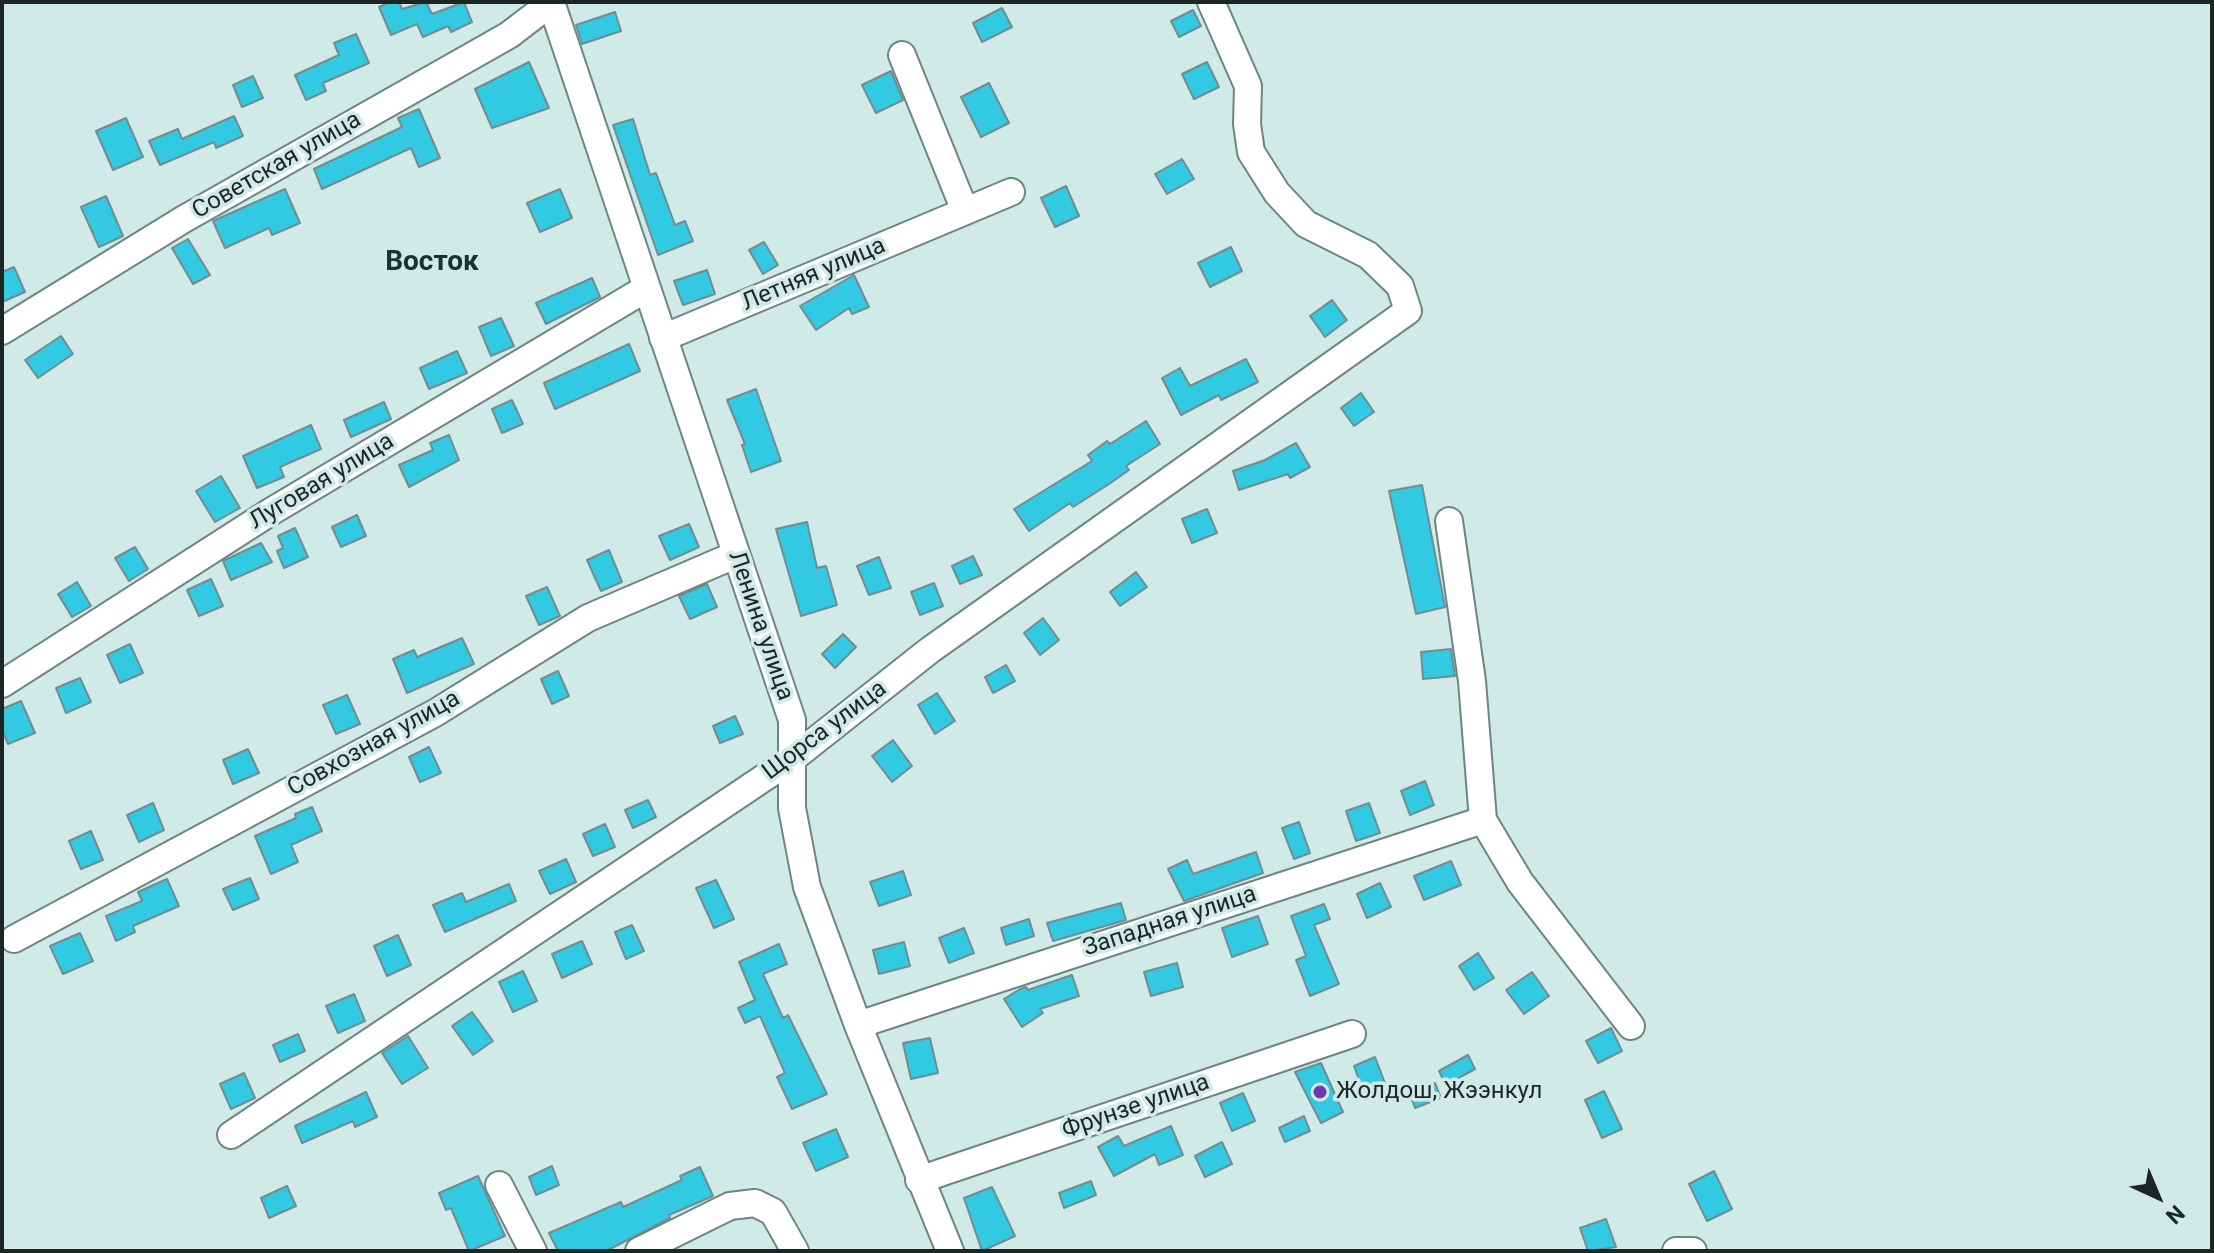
<!DOCTYPE html>
<html>
<head>
<meta charset="utf-8">
<style>
  body { margin:0 }
  #map { position:relative; width:2214px; height:1253px; overflow:hidden; background:#cfeae7; font-family:Roboto,sans-serif }
  canvas { display:block }
  .frame { position:absolute; inset:0; border:4px solid #1c2625; pointer-events:none }
  .north { position:absolute; left:2118px; top:1157px; width:80px; height:80px; -webkit-text-stroke:6px #cfeae7; paint-order:stroke; rotate:136deg; font-size:22px; font-weight:700; line-height:32px; text-align:center; color:#1c2625 }
  .north::after { content:''; display:block; margin:auto; width:28px; height:36px; background:#1c2625; clip-path:polygon(50% 0,100% 100%,50% 72%,0 100%) }
</style>
</head>
<body>
<div id="map">
<canvas width="2214" height="1253"></canvas>
<div class="frame"></div>
<div class="north">N</div>
</div>
<script>
const c = document.querySelector('canvas').getContext('2d');
c.lineJoin = 'round';
function fill(path, color) {
  c.fillStyle = color;
  c.fill(path, 'evenodd');
}
function toPath(rows) {
  const path = new Path2D();
  for (const r of rows) {
    path.moveTo(r[0], r[1]);
    for (let i = 2; i < r.length; i += 2) path.lineTo(r[i], r[i + 1]);
  }
  return path;
}
function stroke(path, color, width, dash) {
  c.strokeStyle = color;
  c.lineWidth = width;
  c.lineCap = dash ? 'butt' : 'round';
  c.setLineDash(dash || []);
  c.stroke(path);
}
function write(font, color, halo, rows, align = 'center') {
  c.font = font + ' Roboto,sans-serif';
  c.lineWidth = 7;
  c.setLineDash([]);
  c.textBaseline = 'middle';
  c.strokeStyle = halo;
  c.fillStyle = color;
  for (const [text, x, y, turn = 0] of rows) {
    c.save();
    c.translate(x, y);
    c.rotate((+turn || 0) * Math.PI / 180);
    c.textAlign = isNaN(turn) ? turn : align;
    if (halo) c.strokeText(text, 0, 0);
    c.fillText(text, 0, 0);
    c.restore();
  }
}
const building = toPath([
  [390,2,399,2,402,9,426,2,432,14,464,2,472,22,451,32,448,26,423,37,417,24,391,35,379,7,390,2],
  [1002,8,1012,27,982,42,973,23,1002,8],
  [1193,10,1201,26,1179,37,1171,21,1193,10],
  [615,12,621,31,582,44,576,25,615,12],
  [356,34,369,63,323,83,326,91,306,100,295,75,339,55,334,43,356,34],
  [529,62,549,108,492,128,475,89,529,62],
  [1207,62,1219,87,1194,99,1182,74,1207,62],
  [891,71,903,100,876,113,862,85,891,71],
  [253,76,263,98,242,107,233,85,253,76],
  [989,83,1009,123,981,137,961,97,989,83],
  [419,109,440,158,419,167,411,148,322,189,314,169,402,127,398,118,419,109],
  [234,116,243,136,216,148,214,142,160,165,149,141,178,129,182,139,234,116],
  [126,118,143,157,113,170,96,131,126,118],
  [633,119,650,175,656,173,675,225,685,221,693,241,658,255,613,125,633,119],
  [1182,159,1194,179,1167,194,1155,174,1182,159],
  [1066,186,1079,216,1055,227,1041,198,1066,186],
  [285,189,300,223,272,235,269,228,225,248,213,221,285,189],
  [560,189,572,218,540,232,527,203,560,189],
  [106,196,123,236,99,247,81,207,106,196],
  [188,239,210,275,193,284,172,248,188,239],
  [764,242,778,265,763,274,749,250,764,242],
  [1231,247,1242,271,1210,287,1198,263,1231,247],
  [14,267,25,292,2,302,2,272,14,267],
  [707,270,715,294,683,305,674,281,707,270],
  [854,275,869,307,852,314,849,308,816,330,800,306,854,275],
  [592,278,600,297,546,324,536,303,592,278],
  [1332,300,1347,320,1325,337,1310,316,1332,300],
  [501,318,514,346,491,356,479,327,501,318],
  [61,336,73,354,38,378,25,360,61,336],
  [629,344,640,371,555,409,544,383,629,344],
  [457,351,467,373,429,389,420,368,457,351],
  [1246,359,1258,382,1221,400,1219,395,1181,415,1162,378,1180,368,1190,386,1246,359],
  [756,389,781,461,751,472,742,445,745,444,727,400,756,389],
  [1361,393,1374,412,1354,426,1341,408,1361,393],
  [512,400,523,424,502,433,492,409,512,400],
  [384,402,391,419,351,437,344,420,384,402],
  [1146,421,1160,444,1126,466,1129,470,1109,484,1073,507,1070,503,1029,531,1014,509,1092,461,1088,455,1107,441,1110,444,1146,421],
  [311,425,321,449,280,467,284,477,257,488,243,456,311,425],
  [449,435,459,460,409,487,399,465,433,450,430,443,449,435],
  [1296,443,1310,467,1290,478,1288,474,1239,490,1233,471,1265,460,1296,443],
  [221,476,240,508,215,522,196,491,221,476],
  [1422,485,1445,607,1416,614,1389,491,1422,485],
  [1207,509,1217,533,1192,543,1182,519,1207,509],
  [357,515,366,536,341,547,332,527,357,515],
  [807,522,817,568,826,566,837,605,801,616,776,529,807,522],
  [689,524,699,547,670,560,659,536,689,524],
  [295,528,308,557,284,568,277,551,283,548,278,536,295,528],
  [261,543,272,562,231,580,223,561,261,543],
  [135,547,148,569,129,581,115,558,135,547],
  [609,550,622,582,601,591,587,560,609,550],
  [973,556,982,575,960,584,952,566,973,556],
  [879,557,891,588,869,595,857,566,879,557],
  [1136,572,1147,587,1120,606,1110,592,1136,572],
  [211,579,223,606,199,616,187,590,211,579],
  [77,582,91,606,72,617,58,594,77,582],
  [934,583,943,606,920,615,911,592,934,583],
  [707,584,717,607,690,619,679,596,707,584],
  [547,587,560,616,539,625,526,596,547,587],
  [1043,618,1059,640,1040,655,1024,633,1043,618],
  [843,634,856,647,835,668,822,654,843,634],
  [462,638,474,664,407,693,393,659,414,650,417,657,462,638],
  [130,644,143,673,120,683,107,655,130,644],
  [1451,649,1455,676,1423,679,1421,652,1451,649],
  [1006,665,1015,681,993,693,985,677,1006,665],
  [558,671,569,696,552,704,541,679,558,671],
  [80,678,91,702,66,713,56,688,80,678],
  [937,693,955,721,935,734,918,705,937,693],
  [347,695,360,724,336,734,323,705,347,695],
  [21,701,35,733,8,744,2,730,2,709,21,701],
  [735,716,743,734,720,743,713,726,735,716],
  [893,740,912,766,892,782,872,756,893,740],
  [429,747,441,773,420,782,409,757,429,747],
  [248,749,259,773,233,784,223,760,248,749],
  [1425,781,1434,805,1410,815,1401,791,1425,781],
  [648,800,656,817,633,828,625,810,648,800],
  [153,803,164,830,139,842,127,815,153,803],
  [1369,803,1380,833,1356,841,1346,811,1369,803],
  [312,807,322,831,291,845,298,862,271,874,255,836,296,818,295,814,312,807],
  [1299,822,1310,853,1294,859,1282,828,1299,822],
  [605,824,615,847,593,856,583,834,605,824],
  [91,831,103,860,81,869,69,841,91,831],
  [1256,852,1263,873,1184,901,1168,869,1187,860,1193,874,1256,852],
  [566,859,576,882,550,894,539,871,566,859],
  [1451,861,1461,885,1424,900,1414,876,1451,861],
  [903,871,911,895,879,906,870,882,903,871],
  [250,878,259,899,233,910,223,889,250,878],
  [167,879,179,906,133,926,135,932,116,941,106,916,142,901,138,892,167,879],
  [716,880,734,919,714,928,696,888,716,880],
  [1380,883,1391,907,1367,918,1357,894,1380,883],
  [509,884,516,901,445,932,433,905,462,893,466,902,509,884],
  [1121,903,1126,920,1053,941,1047,923,1121,903],
  [1324,904,1330,919,1314,925,1339,984,1310,996,1296,960,1306,956,1291,916,1324,904],
  [1258,916,1268,944,1232,957,1222,928,1258,916],
  [1029,919,1034,936,1006,945,1001,928,1029,919],
  [632,925,644,951,626,959,615,932,632,925],
  [964,928,974,953,949,963,939,938,964,928],
  [80,933,93,961,63,974,50,946,80,933],
  [398,935,411,965,387,976,374,946,398,935],
  [582,941,592,964,562,978,552,954,582,941],
  [904,942,910,966,879,974,873,950,904,942],
  [779,944,787,964,763,974,783,1018,788,1015,827,1094,792,1109,777,1077,785,1073,760,1016,745,1023,738,1008,755,1000,739,962,779,944],
  [1478,953,1494,978,1474,990,1459,966,1478,953],
  [1177,963,1183,987,1151,996,1144,972,1177,963],
  [523,971,537,1001,513,1012,499,982,523,971],
  [1532,972,1549,996,1524,1014,1506,990,1532,972],
  [1072,975,1079,996,1040,1009,1043,1013,1022,1027,1004,999,1020,989,1026,987,1028,990,1072,975],
  [354,994,365,1021,338,1033,326,1006,354,994],
  [472,1012,493,1041,473,1055,452,1026,472,1012],
  [1611,1028,1622,1051,1598,1063,1586,1041,1611,1028],
  [298,1034,305,1051,280,1062,273,1045,298,1034],
  [408,1036,428,1068,402,1084,382,1053,408,1036],
  [930,1038,938,1073,911,1079,903,1043,930,1038],
  [1468,1055,1475,1069,1446,1085,1439,1071,1468,1055],
  [1375,1057,1385,1083,1363,1091,1354,1066,1375,1057],
  [1321,1063,1343,1112,1321,1123,1295,1072,1321,1063],
  [244,1073,255,1098,231,1109,220,1084,244,1073],
  [1435,1083,1441,1098,1415,1108,1409,1092,1435,1083],
  [1604,1091,1622,1129,1602,1138,1585,1100,1604,1091],
  [366,1092,377,1117,355,1127,353,1121,302,1143,295,1126,366,1092],
  [1243,1093,1255,1121,1232,1131,1220,1103,1243,1093],
  [1304,1116,1310,1131,1285,1142,1279,1128,1304,1116],
  [1171,1126,1183,1155,1159,1165,1155,1154,1114,1176,1098,1147,1118,1136,1124,1146,1171,1126],
  [836,1129,848,1157,816,1171,803,1143,836,1129],
  [1222,1142,1232,1164,1205,1177,1195,1156,1222,1142],
  [552,1166,559,1185,536,1195,529,1177,552,1166],
  [700,1167,713,1196,669,1215,670,1218,606,1251,558,1251,549,1233,621,1202,623,1207,682,1180,680,1176,700,1167],
  [1714,1171,1732,1209,1707,1221,1689,1184,1714,1171],
  [478,1176,505,1236,469,1251,451,1208,446,1210,439,1193,478,1176],
  [1091,1181,1096,1195,1064,1208,1059,1193,1091,1181],
  [287,1186,296,1206,269,1218,261,1198,287,1186],
  [992,1187,1015,1236,982,1251,964,1198,992,1187],
  [1606,1219,1616,1247,1588,1251,1580,1228,1606,1219]
]);
const minor = toPath([
  [551,2,792,720,792,808,807,887,858,1025,950,1251],
  [902,55,965,211],
  [2,331,184,219,509,35,552,2],
  [663,338,1011,192],
  [1449,521,1472,681,1483,820,1520,882,1631,1026],
  [2,684,272,511,647,288],
  [14,939,435,713,588,618,735,555],
  [858,1025,1483,820],
  [231,1135,792,759,930,650,1408,311,1400,286,1368,255,1306,224,1277,193,1251,152,1247,124,1248,86,1211,2],
  [919,1180,1352,1034],
  [499,1185,533,1251],
  [639,1251,730,1206,755,1203,773,1212,795,1251],
  [1676,1251,1693,1251]
]);
const markers = [
  [1320,1092,8,"#7137ad"]
];
const streetNames = [
  ["Советская улица",277,166,-30],
  ["Летняя улица",814,275,-23],
  ["Луговая улица",322,482,-31],
  ["Ленина улица",760,626,71],
  ["Щорса улица",825,731,-37],
  ["Совхозная улица",374,744,-29],
  ["Западная улица",1170,922,-18],
  ["Фрунзе улица",1136,1107,-19]
];
const poiNames = [
  ["Жолдош, Жээнкул",1336,1092]
];
const quarterNames = [
  ["Восток",432,263]
];
fill(building, '#31cae2');
stroke(building, '#738c91', 2);
stroke(minor, '#6d8683', 30);
stroke(minor, '#fff', 26);
for (const [x, y, r, color] of markers) {
  const dot = new Path2D();
  dot.arc(x, y, r, 0, 2 * Math.PI);
  c.fillStyle = color;
  c.fill(dot);
  stroke(dot, '#cfeae7', 3);
}
write('24px', '#1c2625', '#cfeae7', streetNames);
write('24px', '#1c2625', '#cfeae7', poiNames, 'left');
write('bold 28px', '#1a312e', '#cfeae7', quarterNames);
</script>
</body>
</html>
